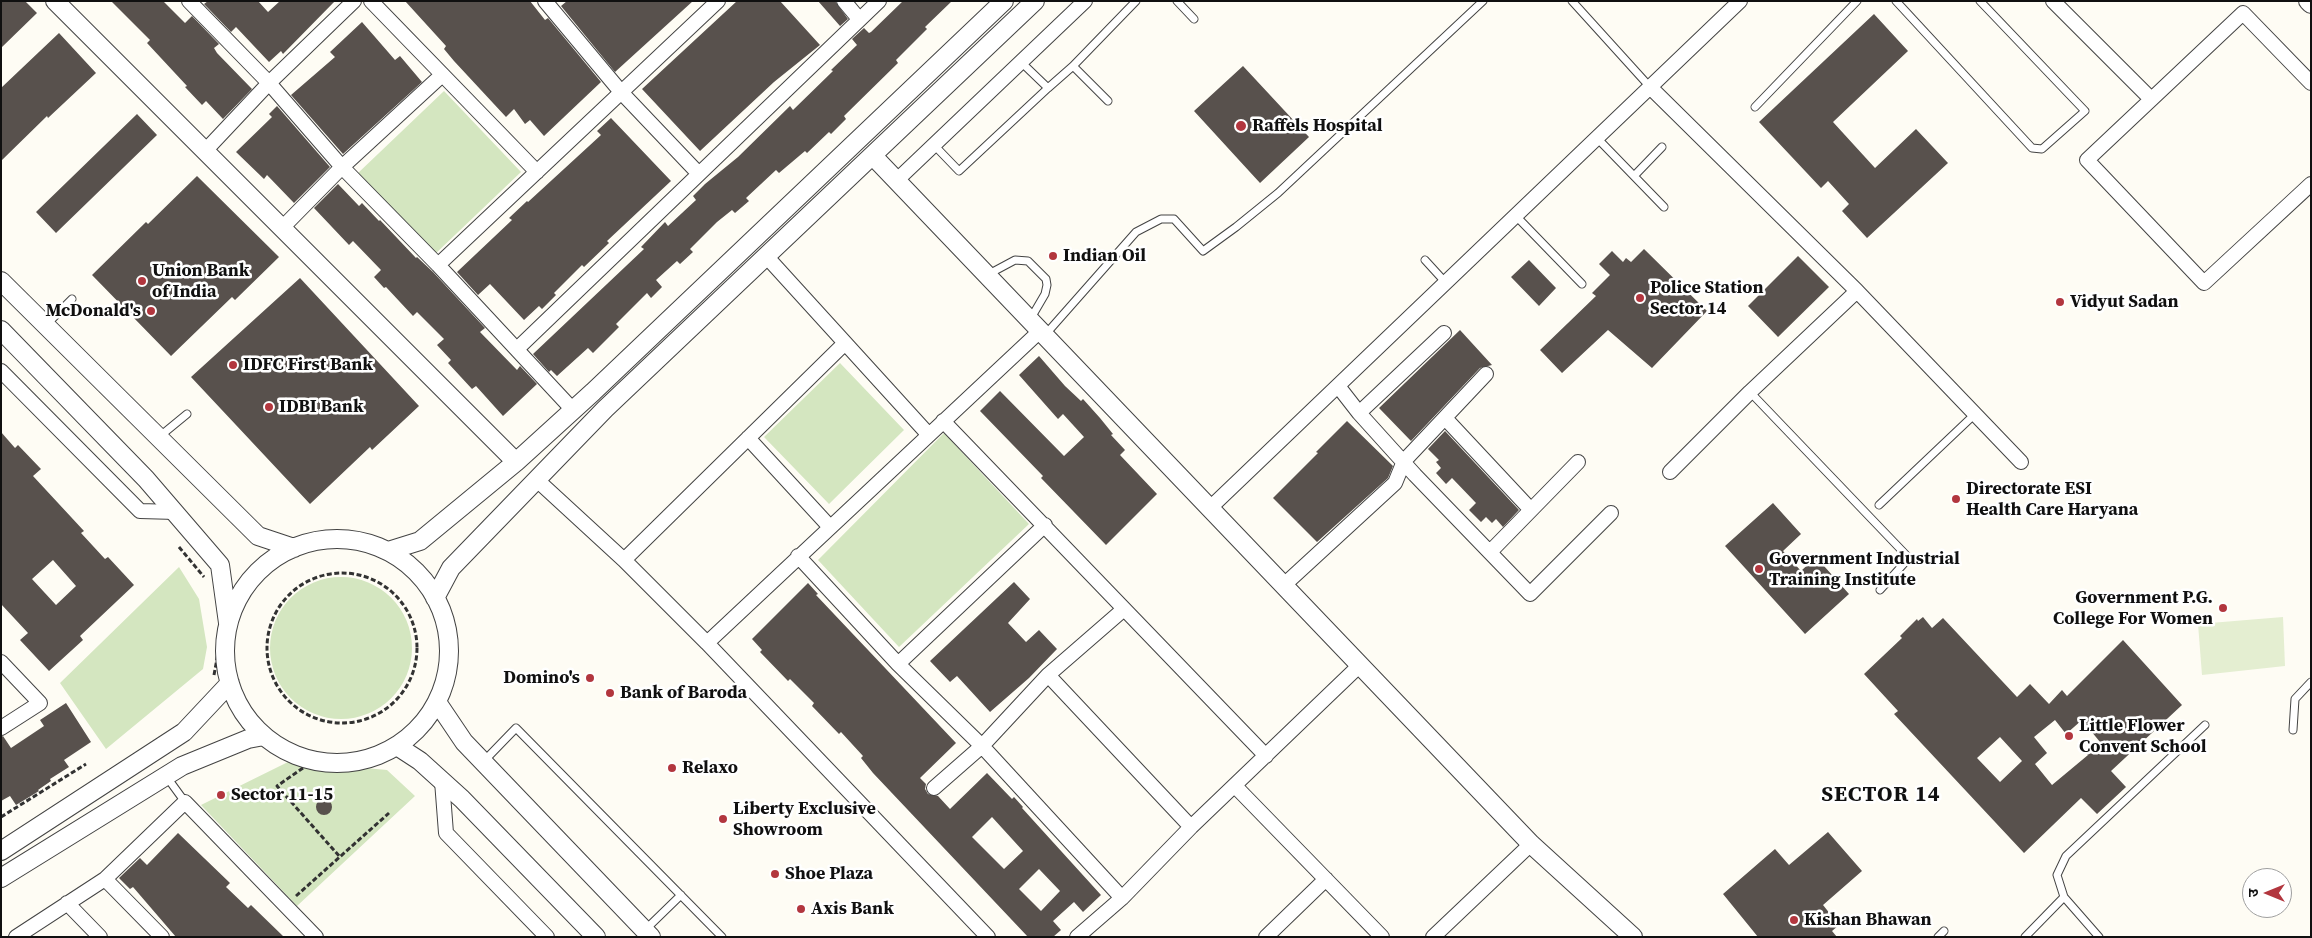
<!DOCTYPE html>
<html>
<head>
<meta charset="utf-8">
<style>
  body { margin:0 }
  #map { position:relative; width:2312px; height:938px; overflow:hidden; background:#fefcf4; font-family:"Source Serif 4","Noto Sans Devanagari",serif }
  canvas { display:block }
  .frame { position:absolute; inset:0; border:2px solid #101010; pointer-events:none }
  .north { position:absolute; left:2242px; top:868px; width:50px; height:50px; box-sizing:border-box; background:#fff; border:1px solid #9f9f9f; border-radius:50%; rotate:270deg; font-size:14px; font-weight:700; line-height:20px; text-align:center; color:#101010 }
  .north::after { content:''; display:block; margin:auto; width:18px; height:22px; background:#b2363e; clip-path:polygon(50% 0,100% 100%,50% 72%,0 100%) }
</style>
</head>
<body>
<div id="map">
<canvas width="2312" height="938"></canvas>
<div class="frame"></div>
<div class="north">उ</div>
</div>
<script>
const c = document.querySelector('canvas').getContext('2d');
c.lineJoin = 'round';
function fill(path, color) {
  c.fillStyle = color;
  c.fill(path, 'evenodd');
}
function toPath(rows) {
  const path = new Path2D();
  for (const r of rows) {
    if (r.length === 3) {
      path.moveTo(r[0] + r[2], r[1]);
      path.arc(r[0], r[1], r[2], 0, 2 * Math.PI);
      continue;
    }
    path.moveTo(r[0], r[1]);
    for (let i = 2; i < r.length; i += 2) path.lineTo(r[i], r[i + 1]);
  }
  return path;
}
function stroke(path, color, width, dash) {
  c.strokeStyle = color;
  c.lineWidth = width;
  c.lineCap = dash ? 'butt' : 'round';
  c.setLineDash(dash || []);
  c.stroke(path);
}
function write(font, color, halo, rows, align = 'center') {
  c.font = font + ' "Source Serif 4",serif';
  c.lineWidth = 5;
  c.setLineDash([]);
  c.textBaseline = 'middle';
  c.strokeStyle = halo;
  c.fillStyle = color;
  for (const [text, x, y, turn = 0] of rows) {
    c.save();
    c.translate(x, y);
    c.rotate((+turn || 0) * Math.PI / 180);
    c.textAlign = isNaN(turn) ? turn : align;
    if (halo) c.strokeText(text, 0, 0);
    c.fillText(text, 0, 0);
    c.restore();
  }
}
const green = toPath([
  [444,91,521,172,434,255,357,174],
  [840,363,904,430,829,504,764,437],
  [944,433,1029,524,899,647,818,560],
  [179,567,199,599,207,647,203,669,106,749,60,683],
  [341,648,71],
  [290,761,387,770,415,796,297,906,201,805]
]);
const pitch = toPath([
  [2283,617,2285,666,2202,675,2198,624]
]);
const building = toPath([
  [1,1,25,1,37,13,1,48],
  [111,1,163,1,185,23,192,16,219,44,214,48,217,53,252,89,223,119,206,101,202,105,185,87,187,86,147,43,150,40],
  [208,1,258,1,268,12,280,1,335,1,283,54,281,51,269,62,236,27,231,32,204,4],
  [405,1,530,1,545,20,548,18,601,82,544,136,530,120,525,124,514,109,506,117,454,61,444,49,446,46],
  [567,1,693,1,615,72,561,6],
  [737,1,780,1,820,45,774,82,700,151,642,89],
  [818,1,835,1,848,19,840,26],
  [903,1,952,1,925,27,927,29,896,60,898,63,844,116,846,119,831,134,829,132,807,153,805,151,779,173,776,170,746,198,749,201,735,213,732,210,717,222,690,249,693,252,680,264,677,261,656,280,662,287,651,298,647,293,616,324,619,327,593,353,588,348,557,376,551,370,549,372,533,354,644,249,641,247,665,222,668,226,696,200,693,196,705,184,738,157,790,106,793,110,833,71,831,70,857,45,852,39,864,28,869,33,871,32],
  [1874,14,1908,51,1833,122,1875,168,1916,129,1948,163,1867,238,1842,211,1849,204,1828,181,1821,188,1759,122],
  [362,22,395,60,400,56,422,82,343,154,291,95,335,57,330,52],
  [59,33,96,73,48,118,47,116,1,161,1,88],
  [1243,66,1309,137,1260,183,1194,111],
  [277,106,330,167,294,203,267,175,264,179,236,152,272,117,269,114],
  [137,114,157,135,56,233,36,212],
  [611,118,671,181,607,241,609,243,584,267,582,265,554,293,556,295,542,309,539,306,524,320,490,284,478,295,457,272,512,220,509,218,527,201,528,202,601,135,597,131],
  [197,176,279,257,235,300,232,297,171,356,92,275,146,222,148,224],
  [338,184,359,206,362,203,379,221,380,220,416,258,417,257,433,272,485,328,480,332,517,370,520,366,537,384,503,416,476,386,472,389,448,363,451,360,437,345,444,339,417,312,413,316,386,287,384,288,374,277,381,270,353,241,349,245,314,208],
  [1644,249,1707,311,1652,368,1608,330,1562,373,1540,350,1596,296,1592,293,1610,275,1599,264,1612,251,1623,262,1626,258,1631,262],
  [1798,256,1829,287,1778,337,1748,306],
  [1529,260,1556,288,1539,306,1511,277],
  [300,278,419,406,372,450,370,447,310,504,191,377],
  [1460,330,1492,365,1480,368,1411,441,1379,408],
  [1039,356,1065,386,1081,401,1083,399,1100,418,1113,434,1111,435,1125,450,1120,455,1157,494,1106,545,1041,478,1043,476,980,411,1000,391,1064,456,1084,437,1063,414,1058,419,1019,375],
  [1347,421,1393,466,1388,478,1317,542,1273,498,1318,453,1316,452],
  [1445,431,1519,510,1503,527,1496,519,1492,523,1486,517,1481,522,1469,510,1476,503,1452,478,1446,484,1436,473,1441,468,1436,462,1439,460,1428,449],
  [1,432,15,448,18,445,41,469,33,476,84,531,81,533,105,559,108,557,134,585,80,636,83,640,49,671,20,640,28,633,1,604],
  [53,560,76,586,56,605,32,579],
  [1773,503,1801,534,1783,551,1801,571,1816,557,1849,594,1805,634,1725,546],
  [1014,582,1030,599,1008,623,1026,642,1039,630,1057,649,1029,678,990,712,957,676,950,682,930,661],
  [808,583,818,594,816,595,956,743,920,778,926,784,925,789,928,794,938,796,950,809,987,773,1012,799,1014,797,1023,807,1022,808,1101,895,1083,912,1074,902,1053,921,1061,930,1053,937,1028,937,873,773,861,758,863,756,841,732,839,734,812,706,814,703,790,679,788,681,760,652,762,650,752,639],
  [992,817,1023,851,1004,869,972,837],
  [1039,869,1060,891,1041,911,1019,889],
  [1923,617,1932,628,1943,618,2017,697,2030,684,2049,704,2062,690,2067,696,2123,640,2182,705,2111,771,2126,787,2097,814,2081,798,2024,853,1894,714,1898,711,1864,674,1902,638,1900,636,1917,619,1918,621],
  [2055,720,2066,734,2082,720,2100,742,2086,753,2088,755,2052,785,2035,764,2047,753,2034,737],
  [2000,737,2022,761,2000,782,1977,758],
  [66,703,91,742,64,760,69,767,50,779,51,781,38,790,39,791,16,805,10,796,1,801,1,737,3,736,11,748,44,726,40,720],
  [324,807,8],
  [1828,832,1862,871,1823,905,1839,925,1832,931,1837,937,1758,937,1723,894,1775,849,1789,865],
  [178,833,230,883,226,887,248,908,251,905,284,937,176,937,133,887,130,889,119,878,140,858,147,865]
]);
const path = toPath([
  [179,547,204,577],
  [342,648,75],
  [214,675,221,637],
  [303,768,277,786,340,857],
  [1,817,86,764],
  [296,896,389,813]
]);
const service = toPath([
  [1177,1,1194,19],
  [1572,1,1650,87],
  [1896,1,2032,148,2042,149,2085,111,1980,1],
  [1021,62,1048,88,1073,66,1108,101],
  [1073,66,1136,1],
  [1755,107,1857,1],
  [1597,138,1664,207],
  [934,145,959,171,1048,88],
  [1634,176,1662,147],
  [1516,216,1582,284],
  [1425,260,1446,283],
  [987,275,1015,260,1028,261,1046,279,1047,285,1045,294,1031,318],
  [46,325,72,299],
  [1045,335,1136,232,1161,219,1174,219,1203,251,1236,227,1278,193,1483,1],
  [1750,392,1909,558,1880,590],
  [159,437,187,414],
  [1879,505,1975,414],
  [2293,730,2295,699,2311,682],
  [484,761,516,728,722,937],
  [166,776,185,802],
  [645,930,681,895],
  [1938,937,1944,931],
  [2025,937,2064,897],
  [2099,937,2064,897,2057,875,2066,856,2205,725]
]);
const minor = toPath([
  [189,1,269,83,342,167,438,265,573,410],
  [371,1,537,172],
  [545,1,621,92,699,174],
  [844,1,859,19],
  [2053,1,2151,99],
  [2311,83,2243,13,2087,160,2204,283,2311,184],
  [1650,87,1857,291,1750,392,1670,472],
  [205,151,269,83,354,1],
  [896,181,1085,1],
  [282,228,342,167,442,75],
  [766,256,928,434],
  [438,265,718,1],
  [1857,291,2021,462],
  [517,349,879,1],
  [1,371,140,511,176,512],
  [1338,386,1359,413,1444,333],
  [1359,413,1415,475,1530,594,1611,513],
  [1445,418,1531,510],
  [943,421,1266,756],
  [748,438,829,526],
  [537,480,624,560,707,643,988,937],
  [1210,508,1740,1],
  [1490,552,1578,462],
  [798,556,898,664,982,746,1122,898],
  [624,560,845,343],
  [1284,585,1395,483,1404,461,1486,374],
  [707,643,1040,331],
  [1,662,40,703,1,728],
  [898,664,1045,525],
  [1048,675,1191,827],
  [442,781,446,833,547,937],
  [1235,786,1382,937],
  [934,788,982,746,1048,675,1124,609],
  [105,879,162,937],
  [67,903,100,937],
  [16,937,105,879,185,802,316,937],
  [1077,937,1122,898,1191,827,1360,665],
  [1266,937,1326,879],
  [1433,937,1531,844]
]);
const tertiary = toPath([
  [55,1,516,462],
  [2308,1,2311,4],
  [873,156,1531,844,1633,937],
  [1,281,258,536,294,548],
  [1,330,146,479,220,565,228,623],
  [337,651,112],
  [388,551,420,541,516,462,593,392,1004,1],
  [435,598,451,568,605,409,1035,1],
  [437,702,464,742,651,937],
  [397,746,420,761,462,799,596,937],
  [1,851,184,732,230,683],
  [1,878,182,766,248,739,264,736]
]);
const markers = [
  [1241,126,6,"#b2363e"],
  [1053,256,5,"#b2363e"],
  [142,281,5,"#b2363e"],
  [1640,298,5,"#b2363e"],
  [2060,302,5,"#b2363e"],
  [151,311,5,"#b2363e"],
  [233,365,5,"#b2363e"],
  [269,407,5,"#b2363e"],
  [1956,499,5,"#b2363e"],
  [1759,569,5,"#b2363e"],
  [2223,608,5,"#b2363e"],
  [590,678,5,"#b2363e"],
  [610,693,5,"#b2363e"],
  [2069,736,5,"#b2363e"],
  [672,768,5,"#b2363e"],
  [221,795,5,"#b2363e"],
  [723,819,5,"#b2363e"],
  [775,874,5,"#b2363e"],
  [801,909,5,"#b2363e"],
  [1794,920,5,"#b2363e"]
];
const poiNames = [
  ["Raffels Hospital",1252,126],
  ["Indian Oil",1063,256],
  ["Union Bank",152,271],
  ["of India",152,292],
  ["Police Station",1650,288],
  ["Sector 14",1650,309],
  ["Vidyut Sadan",2070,302],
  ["McDonald's",141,311,"right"],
  ["IDFC First Bank",243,365],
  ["IDBI Bank",279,407],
  ["Directorate ESI",1966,489],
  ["Health Care Haryana",1966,510],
  ["Government Industrial",1769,559],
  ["Training Institute",1769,580],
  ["Government P.G.",2213,598,"right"],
  ["College For Women",2213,619,"right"],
  ["Domino's",580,678,"right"],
  ["Bank of Baroda",620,693],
  ["Little Flower",2079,726],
  ["Convent School",2079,747],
  ["Relaxo",682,768],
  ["Sector 11-15",231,795],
  ["Liberty Exclusive",733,809],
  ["Showroom",733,830],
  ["Shoe Plaza",785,874],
  ["Axis Bank",811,909],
  ["Kishan Bhawan",1804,920]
];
const districtNames = [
  ["SECTOR 14",1881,795]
];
fill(green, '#d4e6c0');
fill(pitch, '#e4eed1');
fill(building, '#58514d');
stroke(service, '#434343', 9);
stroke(minor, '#434343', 16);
stroke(tertiary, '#434343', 20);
stroke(path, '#323232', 3, [5, 2.5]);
stroke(service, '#fff', 7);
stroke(minor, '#fff', 14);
stroke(tertiary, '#fff', 18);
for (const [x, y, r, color] of markers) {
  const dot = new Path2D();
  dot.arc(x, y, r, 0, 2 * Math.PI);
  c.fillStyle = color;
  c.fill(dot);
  stroke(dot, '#fff', 2);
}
write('bold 18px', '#101010', '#fff', poiNames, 'left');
c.letterSpacing = '1px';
write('bold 22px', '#101010', '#fff', districtNames);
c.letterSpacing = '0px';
</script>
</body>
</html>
